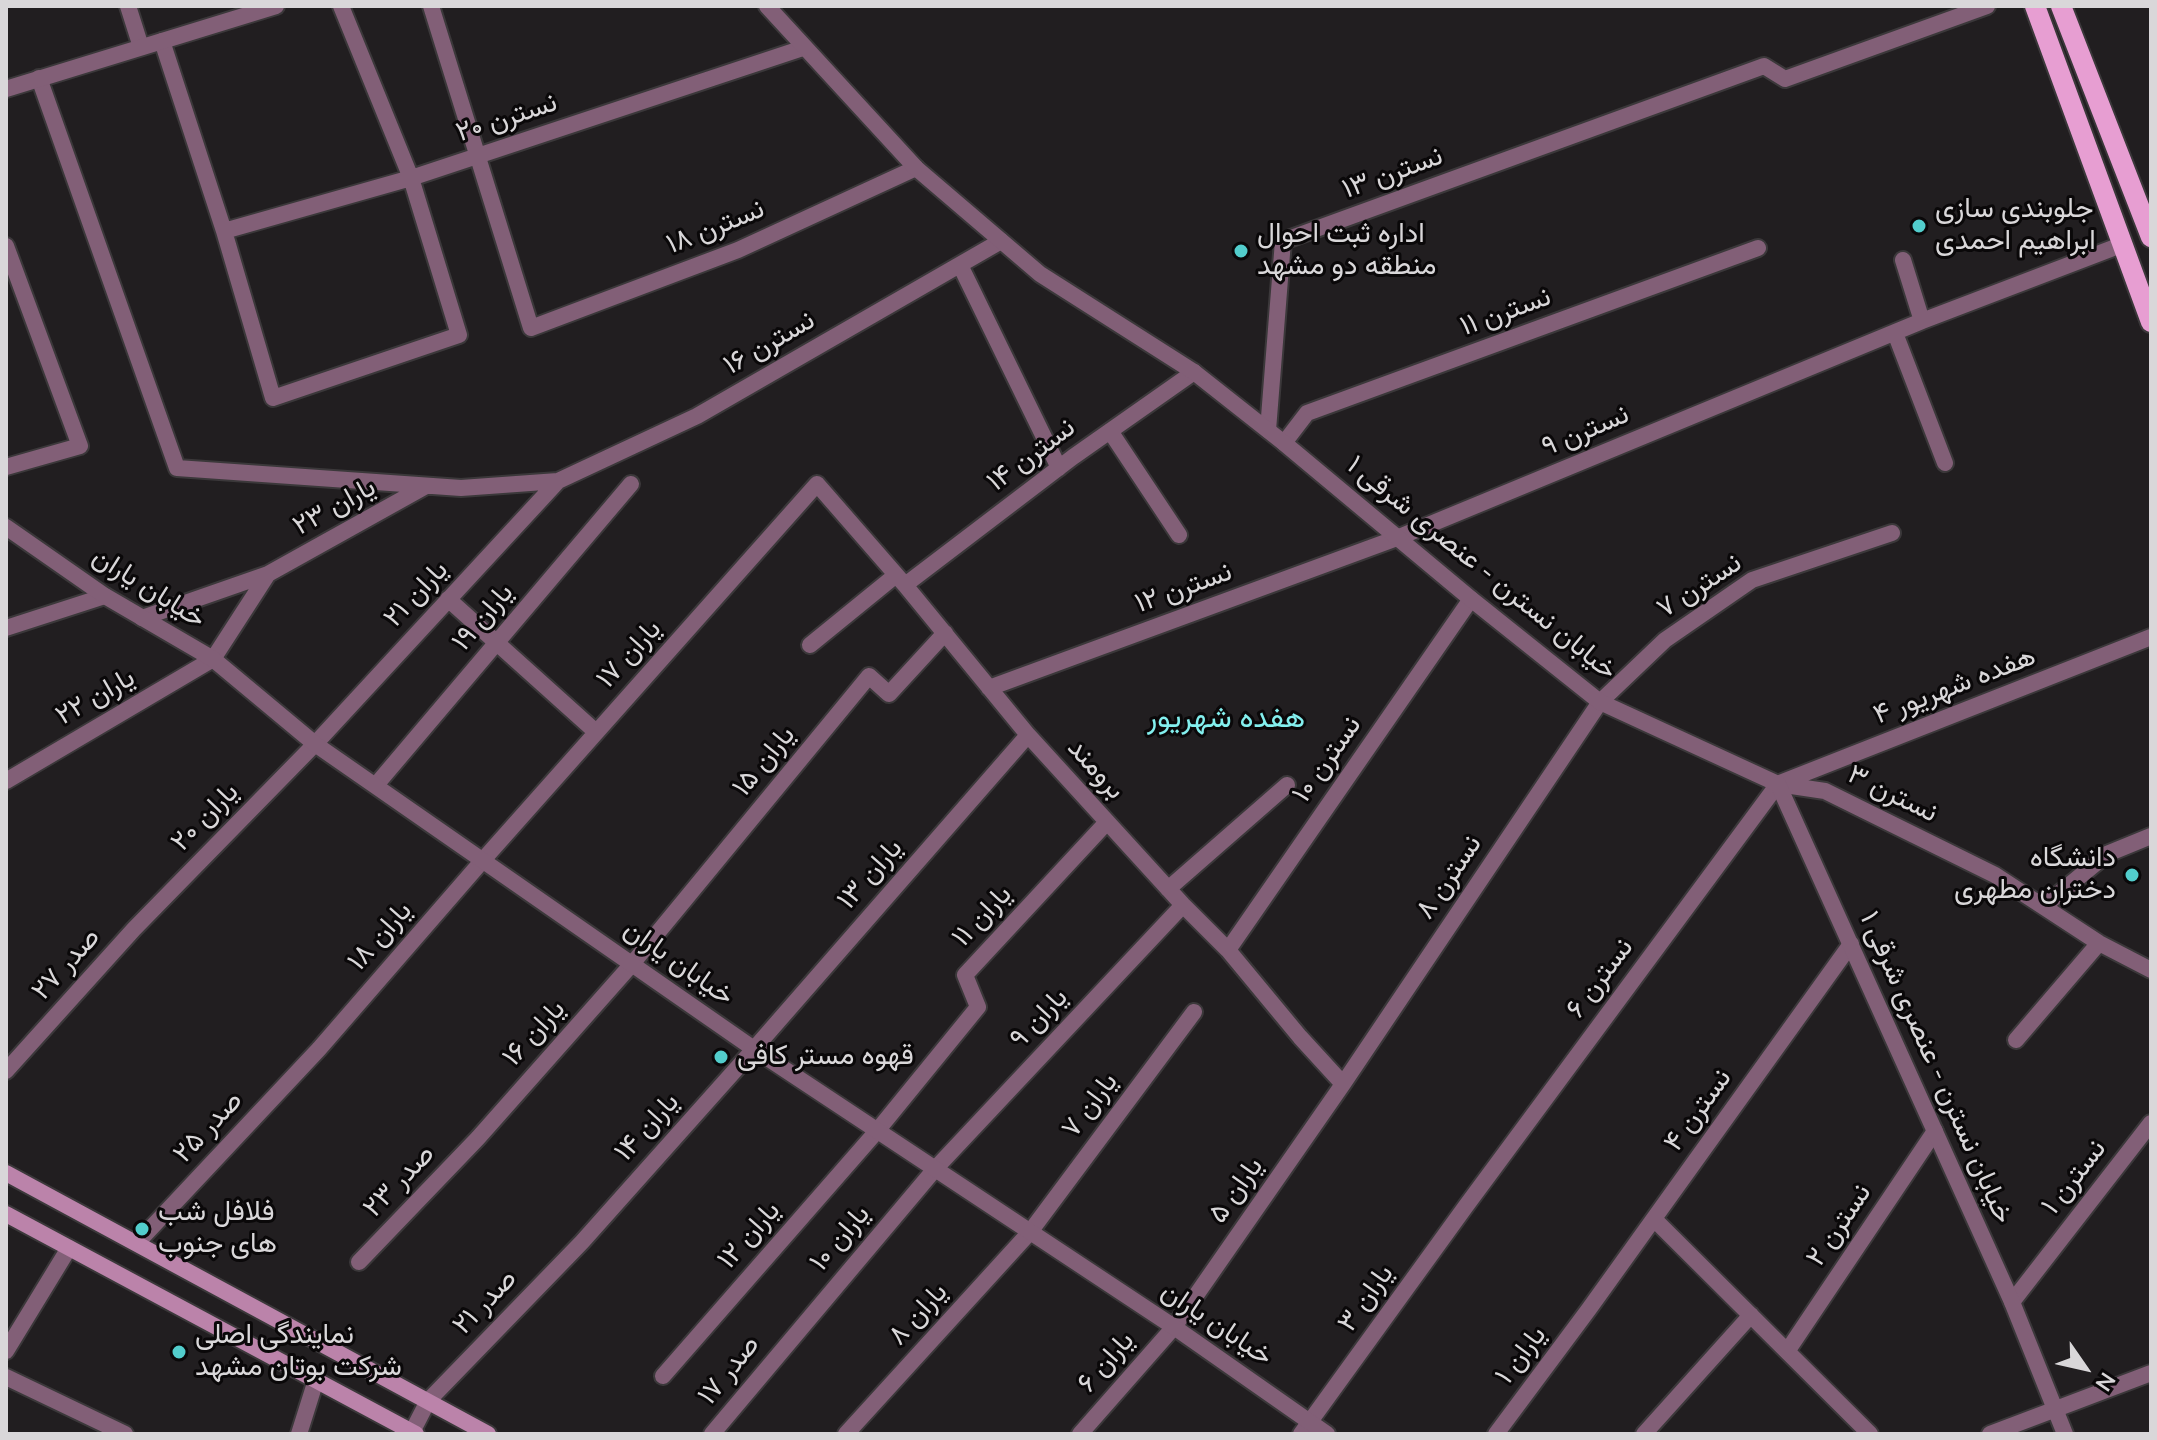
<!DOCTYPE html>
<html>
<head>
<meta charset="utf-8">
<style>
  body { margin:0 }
  #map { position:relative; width:2157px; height:1440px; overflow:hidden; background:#211e20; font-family:"Nunito Sans",sans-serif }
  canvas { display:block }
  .frame { position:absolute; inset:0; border:8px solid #d9d7d9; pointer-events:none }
  .north { position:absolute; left:2045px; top:1328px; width:80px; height:80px; -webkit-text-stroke:6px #0a0809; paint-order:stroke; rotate:124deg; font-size:22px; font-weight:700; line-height:32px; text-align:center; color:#d9d7d9 }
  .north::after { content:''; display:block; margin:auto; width:28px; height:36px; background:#d9d7d9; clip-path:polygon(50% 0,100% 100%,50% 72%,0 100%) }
</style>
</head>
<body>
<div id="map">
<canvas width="2157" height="1440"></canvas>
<div class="frame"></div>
<div class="north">N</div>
</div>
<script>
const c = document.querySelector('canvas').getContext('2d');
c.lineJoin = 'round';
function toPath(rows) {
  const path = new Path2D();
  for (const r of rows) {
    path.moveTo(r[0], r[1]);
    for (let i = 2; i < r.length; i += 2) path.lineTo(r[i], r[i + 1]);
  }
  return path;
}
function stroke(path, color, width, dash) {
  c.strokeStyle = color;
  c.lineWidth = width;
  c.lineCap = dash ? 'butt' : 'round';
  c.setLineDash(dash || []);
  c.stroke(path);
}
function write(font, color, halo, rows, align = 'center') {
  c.font = font + ' "Nunito Sans",Vazirmatn,sans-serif';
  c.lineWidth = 6;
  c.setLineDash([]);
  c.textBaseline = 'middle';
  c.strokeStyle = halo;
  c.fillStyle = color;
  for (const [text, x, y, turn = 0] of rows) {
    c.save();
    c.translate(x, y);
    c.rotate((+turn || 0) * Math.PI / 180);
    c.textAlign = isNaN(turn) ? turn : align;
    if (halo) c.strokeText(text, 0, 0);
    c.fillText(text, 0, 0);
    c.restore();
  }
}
const minor = toPath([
  [128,6,141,47],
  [431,6,531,328,738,250,916,168],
  [162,41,224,231,273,398,459,335,411,178,341,6],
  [39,78,177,468,461,488,558,481,697,416,1001,241],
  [224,231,411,178,803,48],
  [6,246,80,446,6,467],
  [1903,260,1922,321],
  [960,265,1059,468],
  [1895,333,1945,463],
  [1268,430,1283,241,1764,66,1785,79,1987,6],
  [1110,431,1179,535],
  [1284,443,1307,413,1758,248],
  [905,585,1073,457,1194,372],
  [448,599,596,732],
  [142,618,268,574],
  [6,628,105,596],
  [810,645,896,575],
  [989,688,1397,538,1922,321,2121,245],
  [6,781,213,659,268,574,426,486],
  [1780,783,2151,637],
  [1778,784,1825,791,1995,875,2099,943,2151,970],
  [376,785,631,484],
  [1168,889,1287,785],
  [2044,906,2107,854,2151,836],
  [1228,950,1471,599],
  [2016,1040,2099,943],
  [6,1071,134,929,315,744,558,481],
  [1654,1219,1870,1434],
  [137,1243,319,1049,483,860,817,484,905,585,1028,735,1183,905,1228,950,1300,1037,1343,1084],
  [359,1262,478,1138,632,964,869,676,889,694,945,633],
  [2012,1302,2151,1123],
  [1788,1350,1935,1131],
  [6,1351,69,1248],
  [663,1376,877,1131,978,1007,965,975,1107,822],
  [6,1377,125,1434],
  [299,1434,316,1380],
  [411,1434,428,1401,582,1242,754,1049,1028,735],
  [712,1434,935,1169,1183,905],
  [846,1434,1030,1232,1194,1012],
  [1080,1434,1174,1327,1343,1084,1600,702,1665,640,1752,580,1892,533],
  [1301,1434,1466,1206,1778,784],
  [1496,1434,1589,1309,1851,944],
  [1644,1434,1751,1315]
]);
const tertiary = toPath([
  [767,6,916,168,1040,274,1194,372,1284,443,1471,599,1600,702,1778,784,2012,1302,2065,1434],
  [6,89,276,6],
  [6,527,105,596,213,659,315,744,754,1049,1174,1327,1327,1434],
  [1990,1434,2151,1373]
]);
const secondary = toPath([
  [6,1173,488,1434],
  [6,1214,416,1434]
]);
const primary = toPath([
  [2035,6,2151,322],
  [2061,6,2151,237]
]);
const markers = [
  [1919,226,8,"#52cdcc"],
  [1241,251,8,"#52cdcc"],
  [2132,875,8,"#52cdcc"],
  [721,1057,8,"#52cdcc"],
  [142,1229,8,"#52cdcc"],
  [179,1352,8,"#52cdcc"]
];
const streetNames = [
  ["نسترن ۲۰",507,119,-18],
  ["نسترن ۱۳",1393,174,-20],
  ["نسترن ۱۸",716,228,-22],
  ["نسترن ۱۱",1506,313,-20],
  ["نسترن ۱۶",770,344,-30],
  ["نسترن ۹",1586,432,-23],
  ["نسترن ۱۴",1032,456,-37],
  ["یاران ۲۳",335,508,-29],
  ["خیابان نسترن - عنصری شرقی ۱",1481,569,39],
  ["نسترن ۷",1700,587,-33],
  ["خیابان یاران",148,589,32],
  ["نسترن ۱۲",1184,589,-20],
  ["یاران ۲۱",417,595,-47],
  ["یاران ۱۹",484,618,-50],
  ["یاران ۱۷",630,655,-48],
  ["هفده شهریور ۴",1955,687,-21],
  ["یاران ۲۲",96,698,-30],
  ["نسترن ۱۰",1328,760,-55],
  ["یاران ۱۵",765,762,-51],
  ["برومند",1095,770,48],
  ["نسترن ۳",1892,795,26],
  ["یاران ۲۰",206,818,-46],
  ["یاران ۱۳",871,875,-49],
  ["نسترن ۸",1450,878,-56],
  ["یاران ۱۱",983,917,-47],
  ["یاران ۱۸",381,937,-49],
  ["خیابان یاران",678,964,35],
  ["صدر ۲۷",67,965,-48],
  ["نسترن ۶",1601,979,-53],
  ["یاران ۹",1040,1019,-47],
  ["یاران ۱۶",535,1034,-48],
  ["خیابان نسترن - عنصری شرقی ۱",1935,1068,66],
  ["یاران ۷",1091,1106,-53],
  ["نسترن ۴",1699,1111,-54],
  ["صدر ۲۵",209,1128,-47],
  ["یاران ۱۴",648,1128,-48],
  ["نسترن ۱",2075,1178,-52],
  ["صدر ۲۳",400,1182,-46],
  ["یاران ۵",1237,1191,-55],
  ["نسترن ۲",1840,1226,-56],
  ["یاران ۱۲",750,1236,-49],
  ["یاران ۱۰",841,1239,-50],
  ["یاران ۳",1367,1299,-55],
  ["صدر ۲۱",486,1303,-46],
  ["یاران ۸",919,1315,-48],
  ["خیابان یاران",1216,1325,34],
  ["یاران ۱",1522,1356,-53],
  ["یاران ۶",1107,1363,-49],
  ["صدر ۱۷",730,1371,-51]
];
const poiNames = [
  ["جلوبندی سازی",1935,210],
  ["ابراهیم احمدی",1935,242],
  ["اداره ثبت احوال",1257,235],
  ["منطقه دو مشهد",1257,267],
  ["دانشگاه",2116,859,"right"],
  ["دختران مطهری",2116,891,"right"],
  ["قهوه مستر کافی",737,1057],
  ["فلافل شب",158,1213],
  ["های جنوب",158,1245],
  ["نمایندگی اصلی",195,1336],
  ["شرکت بوتان مشهد",195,1368]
];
const neighbourhoodNames = [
  ["هفده شهریور",1226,720]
];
stroke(minor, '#3b383a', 20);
stroke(tertiary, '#3b383a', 20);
stroke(secondary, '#3b383a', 20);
stroke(primary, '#3b383a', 24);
stroke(minor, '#825f77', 16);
stroke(tertiary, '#825f77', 16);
stroke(secondary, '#bb83aa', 16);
stroke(primary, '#e79ed2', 20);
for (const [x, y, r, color] of markers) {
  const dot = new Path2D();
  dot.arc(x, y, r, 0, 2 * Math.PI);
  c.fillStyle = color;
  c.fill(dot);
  stroke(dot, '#0a0809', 3);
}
write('28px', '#d9d7d9', '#0a0809', streetNames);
write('28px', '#d9d7d9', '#0a0809', poiNames, 'left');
write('30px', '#83efee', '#0a0809', neighbourhoodNames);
</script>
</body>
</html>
